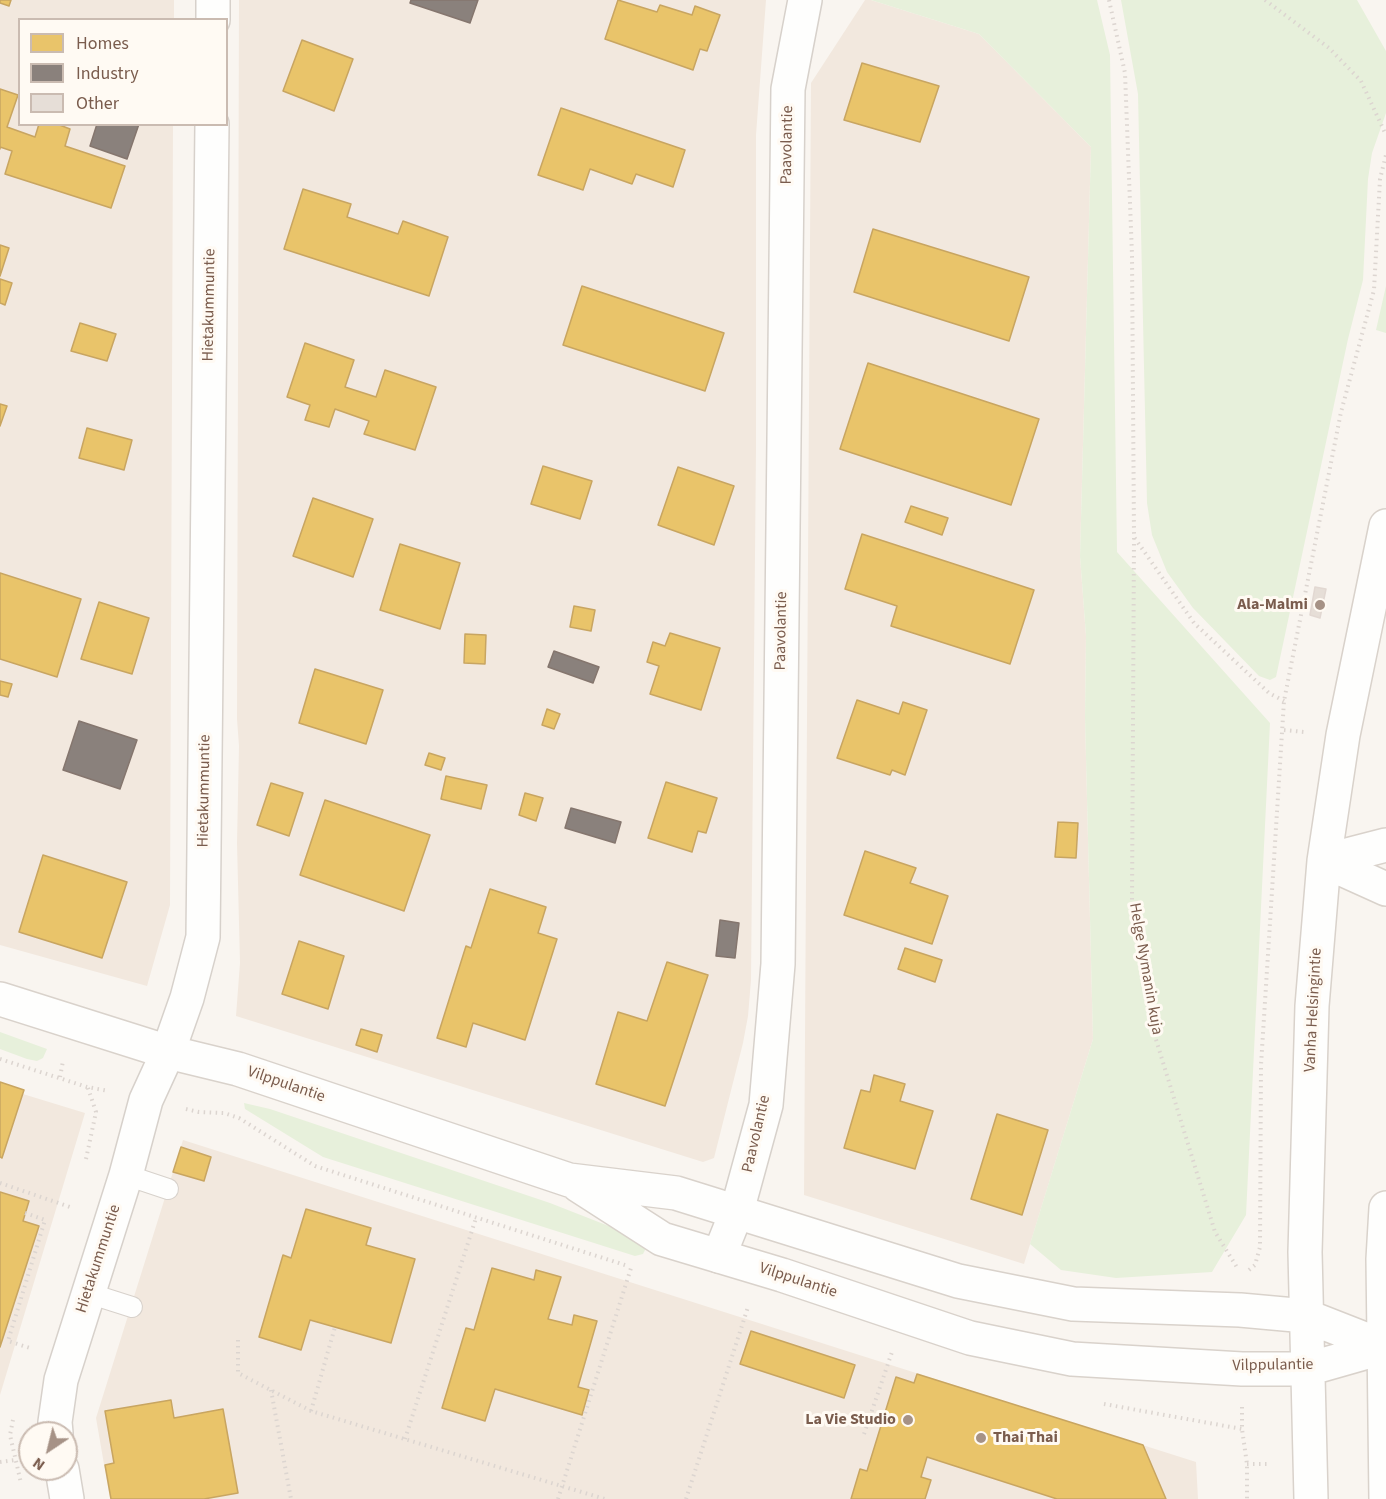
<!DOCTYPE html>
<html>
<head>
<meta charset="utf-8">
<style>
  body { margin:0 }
  #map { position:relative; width:1386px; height:1499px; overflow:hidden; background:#f9f5f0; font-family:"Source Sans 3",sans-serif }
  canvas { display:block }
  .legend { position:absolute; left:18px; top:18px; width:210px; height:108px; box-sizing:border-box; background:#fffaf3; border:2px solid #cabbb1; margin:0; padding:8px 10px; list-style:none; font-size:18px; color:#7a5c4d }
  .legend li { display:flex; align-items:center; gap:12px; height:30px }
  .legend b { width:30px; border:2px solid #cabbb1 }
  .north { position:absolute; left:18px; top:1421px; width:60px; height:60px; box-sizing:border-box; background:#fffaf3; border:2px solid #cabbb1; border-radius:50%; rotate:215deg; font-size:16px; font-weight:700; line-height:24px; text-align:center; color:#7a5c4d }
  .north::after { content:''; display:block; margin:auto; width:21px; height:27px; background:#a69286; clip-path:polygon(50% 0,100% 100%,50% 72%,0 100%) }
</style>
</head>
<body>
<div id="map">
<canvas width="1386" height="1499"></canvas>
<ul class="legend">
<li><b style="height:16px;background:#e9c46a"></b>Homes</li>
<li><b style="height:16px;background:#8a817c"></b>Industry</li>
<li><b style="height:16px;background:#e6ded7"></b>Other</li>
</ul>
<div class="north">N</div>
</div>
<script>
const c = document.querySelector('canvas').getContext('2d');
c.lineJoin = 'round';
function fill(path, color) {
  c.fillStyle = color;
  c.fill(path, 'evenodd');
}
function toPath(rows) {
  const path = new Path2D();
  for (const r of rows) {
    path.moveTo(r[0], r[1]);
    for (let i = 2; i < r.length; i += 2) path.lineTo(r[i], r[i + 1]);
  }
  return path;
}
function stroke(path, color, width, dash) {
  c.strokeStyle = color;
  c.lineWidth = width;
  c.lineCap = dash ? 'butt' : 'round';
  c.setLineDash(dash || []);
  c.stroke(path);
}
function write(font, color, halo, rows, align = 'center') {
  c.font = font + ' "Source Sans 3",sans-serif';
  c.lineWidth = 6;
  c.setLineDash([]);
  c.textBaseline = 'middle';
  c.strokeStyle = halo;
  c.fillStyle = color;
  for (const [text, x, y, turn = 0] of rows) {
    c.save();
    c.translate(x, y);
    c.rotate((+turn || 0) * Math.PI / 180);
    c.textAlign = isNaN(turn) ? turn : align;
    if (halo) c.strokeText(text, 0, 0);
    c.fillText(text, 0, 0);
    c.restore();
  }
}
const residential = toPath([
  [0,0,174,0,174,19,20,20,20,124,173,125,170,905,147,986,0,945],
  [239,0,766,0,756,135,756,449,751,980,748,1016,743,1043,714,1158,703,1162,236,1016,240,963,237,843,239,746,237,719],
  [865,0,871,0,979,34,1091,147,1080,556,1086,636,1085,718,1093,1039,1024,1264,804,1195,811,83],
  [0,1087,85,1113,0,1395],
  [183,1140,1196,1462,1198,1499,110,1499,96,1418]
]);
const green = toPath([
  [871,0,1097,0,1110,55,1117,552,1270,723,1246,1215,1212,1272,1116,1278,1061,1270,1030,1244,1093,1039,1085,718,1086,636,1080,556,1091,147,979,34],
  [1121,0,1357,0,1386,51,1386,113,1372,153,1368,179,1363,280,1348,339,1276,677,1270,680,1259,676,1193,608,1167,572,1152,535,1147,503,1138,94],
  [1386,286,1386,333,1376,330],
  [0,1032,47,1049,43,1058,37,1061,27,1059,0,1049],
  [244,1103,270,1109,550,1203,647,1241,645,1250,643,1254,635,1256,323,1157,245,1109]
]);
const homes = toPath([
  [0,0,11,0,9,6,0,3,0,0],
  [618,0,657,12,660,5,692,15,695,6,720,15,707,51,700,49,693,70,605,39,618,0],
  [302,40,353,59,334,111,283,91,302,40],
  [862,63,939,86,920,142,844,120,862,63],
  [0,89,18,95,7,127,35,137,39,124,57,124,70,129,65,146,125,166,111,208,5,174,12,151,0,147,0,149,0,89],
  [561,108,685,150,673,187,636,174,632,184,590,169,583,190,538,175,561,108],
  [303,189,351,204,347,217,398,234,403,221,448,237,429,296,284,249,303,189],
  [873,229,1029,277,1009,341,854,292,873,229],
  [0,245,9,248,0,276,0,245],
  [0,279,12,283,5,305,0,303,0,279],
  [582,286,724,333,705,391,563,345,582,286],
  [80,323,116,334,107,361,71,351,80,323],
  [305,343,354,360,345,387,376,397,385,370,436,387,415,450,364,434,369,421,335,409,329,427,305,420,310,405,287,397,305,343],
  [868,363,1039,419,1011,505,840,449,868,363],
  [0,404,7,406,0,426,0,404],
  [87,428,132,440,124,470,79,458,87,428],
  [543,466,592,481,580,519,531,504,543,466],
  [678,467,734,486,714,545,658,525,678,467],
  [313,498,373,519,353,577,293,556,313,498],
  [911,506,948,518,942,535,905,522,911,506],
  [862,534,1034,590,1010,664,891,626,897,606,845,589,862,534],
  [400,544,460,563,440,629,380,610,400,544],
  [0,573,81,599,57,677,0,659,0,573],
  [99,602,149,618,132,674,81,659,99,602],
  [574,606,595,610,591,631,570,627,574,606],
  [670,633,720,648,701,710,650,694,659,666,647,662,653,642,665,646,670,633],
  [465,634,486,635,485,664,464,663,465,634],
  [315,669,383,690,366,744,299,723,315,669],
  [0,681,12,684,8,697,0,695,0,681],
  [857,700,899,714,903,702,927,710,905,775,892,770,890,775,837,758,857,700],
  [547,709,560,714,554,729,542,725,547,709],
  [429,753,445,758,441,770,425,765,429,753],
  [446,776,487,785,481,809,441,799,446,776],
  [666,782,717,798,706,833,698,831,692,852,648,838,666,782],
  [271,783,303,793,289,836,257,825,271,783],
  [525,793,543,798,536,821,519,815,525,793],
  [325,800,430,835,404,911,300,875,325,800],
  [1058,822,1078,823,1076,858,1055,857,1058,822],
  [865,851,916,868,910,883,948,896,932,944,844,915,865,851],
  [43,855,127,882,102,958,19,932,43,855],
  [490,889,546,907,538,933,557,939,525,1040,473,1023,466,1047,437,1038,466,946,471,948,490,889],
  [299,941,344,956,328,1009,282,994,299,941],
  [905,948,942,960,935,982,898,969,905,948],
  [667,962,708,975,665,1106,596,1084,618,1012,647,1021,667,962],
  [361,1029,382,1035,377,1052,356,1045,361,1029],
  [874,1075,905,1084,900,1101,933,1111,915,1169,844,1148,861,1090,870,1092,874,1075],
  [0,1082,24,1090,2,1158,0,1157,0,1082],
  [997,1114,1048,1130,1022,1215,971,1199,997,1114],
  [181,1147,211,1157,204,1181,173,1172,181,1147],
  [0,1192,29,1201,23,1221,39,1226,0,1347,0,1192],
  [306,1209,371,1228,366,1245,415,1259,391,1343,310,1320,301,1350,259,1337,283,1255,291,1258,306,1209],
  [492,1268,534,1280,536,1270,561,1277,548,1319,572,1325,574,1315,597,1321,578,1387,589,1390,582,1415,495,1389,485,1421,442,1408,466,1328,474,1330,492,1268],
  [751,1331,855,1365,844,1398,740,1364,751,1331],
  [917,1374,1143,1445,1166,1499,1057,1499,927,1457,921,1477,931,1480,925,1499,851,1499,860,1469,867,1471,896,1377,914,1383,917,1374],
  [171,1400,174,1418,223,1409,238,1493,204,1499,111,1499,105,1465,114,1463,105,1411,171,1400]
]);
const industry = toPath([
  [411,0,478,0,470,23,410,3,411,0],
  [97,124,139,124,127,159,90,146,97,124],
  [554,651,599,667,593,683,548,667,554,651],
  [79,721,137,740,120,789,63,770,79,721],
  [571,808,621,822,615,843,565,828,571,808],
  [720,920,739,923,735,958,716,956,720,920]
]);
const building = toPath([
  [1315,587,1326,589,1320,618,1310,615,1315,587]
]);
const path = toPath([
  [1109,0,1125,73,1132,255,1134,537,1194,623,1269,693,1284,701],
  [1265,0,1329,48,1361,81,1386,135],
  [1134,538,1132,905,1150,1020,1215,1232,1238,1269],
  [1284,730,1304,732],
  [0,1059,87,1087,109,1091],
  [60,1077,63,1061],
  [186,1109,199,1112,224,1113,239,1118,315,1166,625,1265],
  [86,1159,96,1112,88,1088],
  [0,1183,73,1208],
  [25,1213,45,1220,8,1341,30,1348],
  [1249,1270,1255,1265,1260,1247,1261,1065,1284,701,1341,412,1374,290,1380,179,1386,155],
  [238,1340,238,1373,311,1411,605,1499],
  [271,1390,291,1499],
  [1104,1404,1242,1429],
  [1242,1407,1242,1429,1247,1464,1247,1499],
  [311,1411,335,1327],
  [13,1420,10,1435,21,1483],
  [864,1434,892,1352],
  [405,1439,476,1218],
  [0,1462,15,1460],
  [1247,1464,1271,1464],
  [558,1499,631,1268],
  [686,1499,748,1307]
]);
const lane = toPath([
  [126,1175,168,1189],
  [88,1293,132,1307]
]);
const street = toPath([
  [213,20,213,0],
  [719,1256,737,1211,766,1105,778,964,788,89,805,0],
  [56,1433,55,1422,61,1380,126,1175,146,1100,168,1052,187,998,203,937,212,124],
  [62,1469,67,1499]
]);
const secondary = toPath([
  [1324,861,1386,889],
  [1324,861,1386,845],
  [0,999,168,1052,238,1069,569,1180,676,1193,958,1281,1073,1304,1240,1310,1306,1316,1385,1347],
  [578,1185,662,1239,782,1275,970,1338,1072,1359,1242,1369,1308,1369,1385,1347],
  [1311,1499,1305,1252,1312,1006,1324,861,1343,735,1386,526],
  [1386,1499,1383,1259,1386,1208]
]);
const markers = [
  [1320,605,6,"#a69286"],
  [908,1420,6,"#a69286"],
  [981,1438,6,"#a69286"]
];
const streetNames = [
  ["Paavolantie",788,145,-89],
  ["Hietakummuntie",210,305,-89],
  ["Paavolantie",782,631,-89],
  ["Hietakummuntie",205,791,-89],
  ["Helge Nymanin kuja",1145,969,80],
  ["Vanha Helsingintie",1314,1010,-87],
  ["Vilppulantie",286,1085,19],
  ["Paavolantie",757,1134,-77],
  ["Hietakummuntie",99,1259,-72],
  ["Vilppulantie",798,1281,18],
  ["Vilppulantie",1273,1366,-1]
];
const poiNames = [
  ["Ala-Malmi",1308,605],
  ["La Vie Studio",896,1420],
  ["Thai Thai",993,1438,"left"]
];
fill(residential, '#f2e8de');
fill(green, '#e7f0db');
fill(homes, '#e9c46a');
stroke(homes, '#c8a561', 1.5);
fill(industry, '#8a817c');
stroke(industry, '#85766e', 1.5);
fill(building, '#e6ded7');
stroke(building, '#e2d8d2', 1.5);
stroke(lane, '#d7d1cb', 22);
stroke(street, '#d7d1cb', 36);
stroke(secondary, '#d9d2cb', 36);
stroke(path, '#dcd5d0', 4, [1.5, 4.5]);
stroke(lane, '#fefefd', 20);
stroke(street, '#fefefd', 33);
stroke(secondary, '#fefefd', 33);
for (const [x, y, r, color] of markers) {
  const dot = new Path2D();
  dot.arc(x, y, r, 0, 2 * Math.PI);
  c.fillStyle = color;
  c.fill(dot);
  stroke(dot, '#fffaf3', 2);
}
write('16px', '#7a5c4d', '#fffaf3', streetNames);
write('bold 16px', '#7a5c4d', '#fffaf3', poiNames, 'right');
</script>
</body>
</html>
